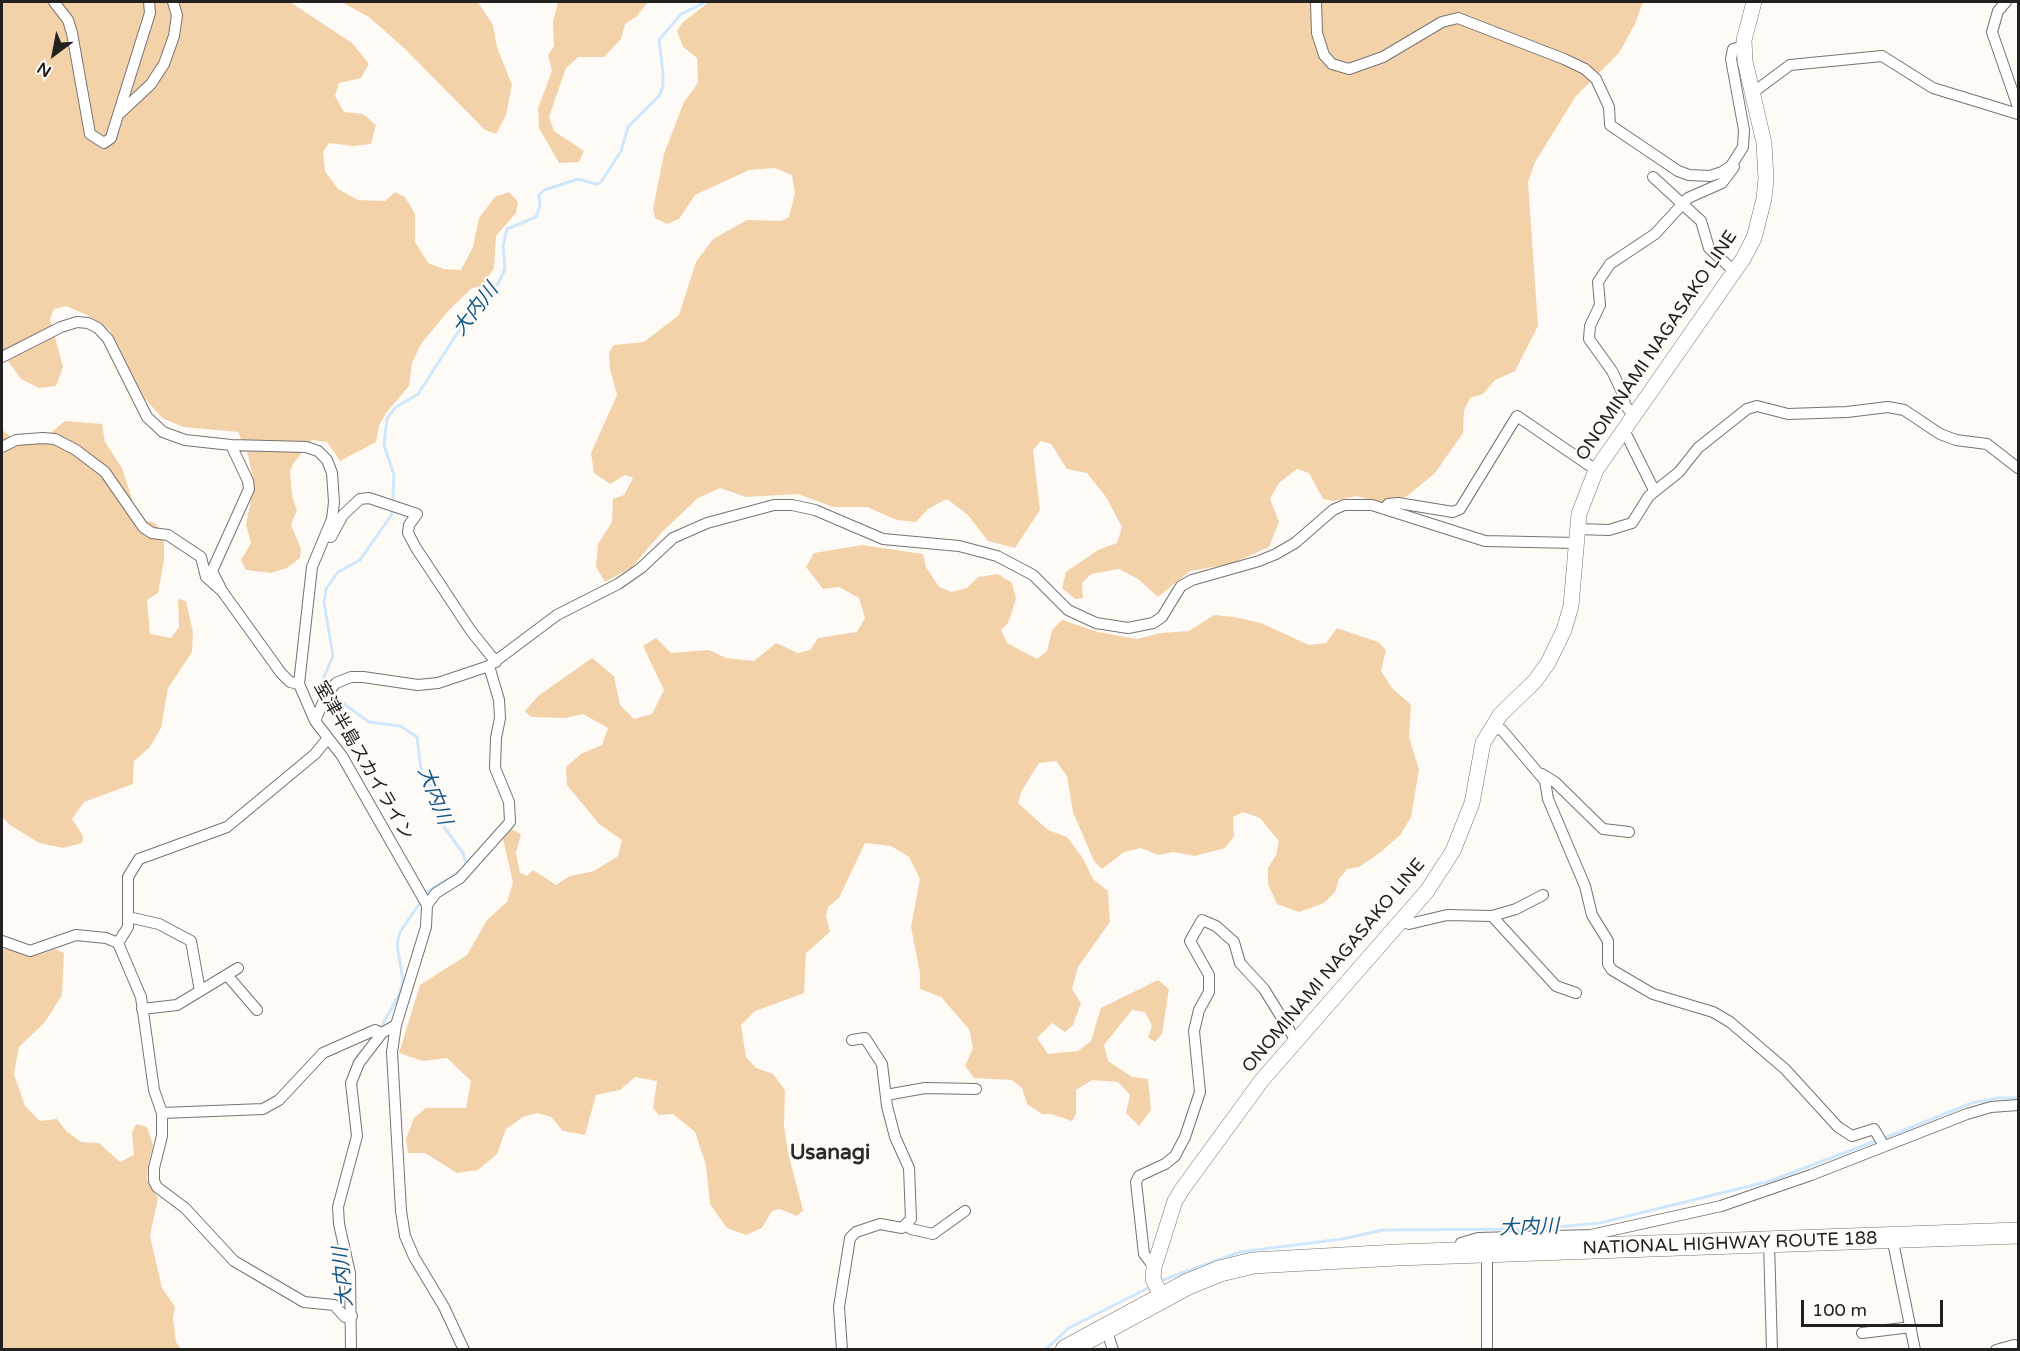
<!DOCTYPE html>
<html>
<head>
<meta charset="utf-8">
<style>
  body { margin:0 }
  #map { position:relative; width:2020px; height:1351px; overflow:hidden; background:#fefbf7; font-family:"Varela Round",sans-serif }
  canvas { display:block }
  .frame { position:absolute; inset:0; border:3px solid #232120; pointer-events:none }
  .north { position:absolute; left:24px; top:24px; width:60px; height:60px; -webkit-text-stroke:4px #fefbf7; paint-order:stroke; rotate:212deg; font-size:16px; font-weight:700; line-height:24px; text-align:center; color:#232120 }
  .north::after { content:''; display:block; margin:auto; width:21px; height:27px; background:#232120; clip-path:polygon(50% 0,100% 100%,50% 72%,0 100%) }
  .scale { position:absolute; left:1801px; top:1300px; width:142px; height:27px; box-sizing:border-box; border:3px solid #232120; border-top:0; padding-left:8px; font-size:18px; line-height:21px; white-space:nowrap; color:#232120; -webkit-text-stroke:4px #fefbf7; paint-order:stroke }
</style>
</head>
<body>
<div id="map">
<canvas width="2020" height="1351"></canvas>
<div class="frame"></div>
<div class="north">N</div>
<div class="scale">100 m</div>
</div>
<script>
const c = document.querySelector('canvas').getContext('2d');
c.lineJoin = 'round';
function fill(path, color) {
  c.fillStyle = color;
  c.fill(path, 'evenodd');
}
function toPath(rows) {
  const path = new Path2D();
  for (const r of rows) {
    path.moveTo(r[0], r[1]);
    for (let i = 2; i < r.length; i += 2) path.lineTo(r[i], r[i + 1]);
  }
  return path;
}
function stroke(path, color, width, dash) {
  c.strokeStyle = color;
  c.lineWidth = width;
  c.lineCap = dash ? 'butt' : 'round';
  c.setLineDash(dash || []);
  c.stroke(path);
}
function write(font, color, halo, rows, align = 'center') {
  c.font = font + ' "Varela Round","Noto Sans JP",sans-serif';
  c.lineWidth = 4.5;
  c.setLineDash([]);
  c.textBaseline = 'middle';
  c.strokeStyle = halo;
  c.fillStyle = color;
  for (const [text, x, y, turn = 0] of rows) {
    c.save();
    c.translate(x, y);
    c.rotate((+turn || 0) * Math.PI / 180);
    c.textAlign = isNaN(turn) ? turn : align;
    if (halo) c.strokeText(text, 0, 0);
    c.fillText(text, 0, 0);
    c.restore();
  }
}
const green = toPath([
  [2,2,290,2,352,43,369,64,361,78,339,83,335,96,344,112,363,114,376,125,371,144,353,146,329,143,323,152,325,171,338,189,358,200,385,201,395,192,405,197,415,214,415,242,428,263,444,269,461,270,473,247,479,218,495,197,509,192,518,202,516,213,496,236,494,268,482,286,472,288,449,310,421,344,412,363,409,386,386,413,379,426,376,442,340,461,327,442,312,440,293,464,290,471,292,496,297,510,291,525,301,549,300,558,287,568,271,573,246,570,241,560,251,543,246,525,254,483,248,455,238,432,183,427,162,418,141,394,110,330,87,315,66,306,54,309,50,319,63,367,56,386,39,388,21,379,2,353],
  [341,2,478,2,493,25,497,47,512,85,506,115,496,134,485,130,405,49,369,17],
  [558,2,648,2,636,17,625,24,621,39,604,57,578,57,566,68,549,117,554,131,584,151,579,162,559,163,539,128,538,108,552,71,548,55,554,46,553,22],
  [709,2,1643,2,1635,24,1619,53,1576,96,1535,162,1528,182,1538,326,1515,371,1495,380,1483,394,1470,398,1464,411,1463,433,1435,473,1406,497,1389,498,1382,503,1356,496,1333,501,1323,499,1309,473,1297,469,1279,483,1270,499,1279,522,1269,547,1231,564,1190,571,1158,597,1138,579,1119,569,1091,574,1082,583,1083,598,1075,599,1062,588,1066,572,1098,550,1117,543,1122,527,1106,497,1087,473,1067,469,1051,444,1041,441,1033,450,1040,510,1015,548,988,541,968,515,947,499,928,509,916,522,897,520,867,507,833,507,798,494,746,497,720,488,698,498,662,532,632,567,605,582,596,567,598,544,612,522,613,499,624,495,633,478,625,475,610,484,594,473,591,453,617,395,610,369,609,352,614,345,644,342,679,315,696,262,713,239,747,220,781,221,789,217,795,193,792,175,775,168,749,170,695,195,679,219,667,224,655,218,653,209,664,154,684,102,698,83,697,58,683,47,677,31,682,23],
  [65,421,102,424,105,442,122,468,137,514,147,521,155,523,164,535,164,560,158,593,147,600,150,634,171,638,179,627,178,599,186,601,193,632,192,652,168,688,161,728,150,747,134,761,133,784,84,802,72,819,83,836,82,843,63,848,39,843,10,825,2,817,2,430,20,443,37,444],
  [862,545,923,554,926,567,939,587,952,592,967,588,978,577,998,574,1012,583,1016,599,1008,623,1001,630,1007,643,1037,659,1047,651,1052,630,1062,620,1098,632,1137,639,1161,633,1189,631,1214,615,1234,617,1261,623,1309,645,1326,643,1337,628,1378,642,1386,650,1381,671,1392,688,1411,705,1409,737,1419,770,1411,817,1401,834,1381,852,1359,867,1347,869,1339,879,1335,892,1324,903,1299,912,1277,904,1268,884,1268,868,1276,855,1279,841,1260,818,1243,812,1233,817,1234,836,1225,848,1195,856,1173,852,1158,855,1141,848,1124,852,1102,869,1094,861,1073,812,1067,776,1056,761,1039,763,1021,792,1018,803,1048,830,1067,837,1082,857,1093,879,1108,891,1110,922,1078,967,1072,989,1081,1003,1073,1025,1065,1032,1052,1023,1037,1038,1048,1054,1078,1051,1091,1041,1101,1008,1158,980,1169,989,1162,1034,1155,1042,1148,1037,1152,1026,1145,1012,1132,1010,1104,1045,1108,1061,1132,1077,1148,1079,1151,1110,1139,1126,1126,1113,1130,1095,1118,1082,1092,1080,1076,1090,1076,1114,1072,1121,1051,1114,1042,1114,1027,1104,1022,1088,1012,1080,974,1078,965,1066,973,1048,969,1029,941,997,920,989,920,973,911,927,920,879,909,857,891,846,865,843,839,898,828,907,826,916,830,932,806,953,804,993,755,1011,741,1025,746,1057,756,1068,773,1074,785,1090,784,1126,788,1153,803,1210,797,1216,780,1209,772,1211,762,1228,746,1235,727,1228,710,1204,706,1165,695,1132,673,1114,659,1115,653,1108,657,1081,635,1077,620,1090,596,1095,585,1135,563,1131,551,1117,537,1113,523,1117,506,1129,497,1154,478,1170,457,1173,425,1153,408,1153,406,1139,414,1118,426,1108,466,1108,471,1081,447,1058,423,1061,399,1053,420,985,467,955,487,920,507,902,513,882,503,839,509,828,521,834,516,853,520,873,527,876,533,870,556,885,570,876,594,871,618,856,622,840,599,824,567,785,566,767,581,754,602,745,608,728,583,714,565,718,531,717,525,711,538,696,592,658,614,676,620,705,634,719,652,714,664,690,643,646,656,638,671,653,709,650,726,658,754,661,776,643,798,653,810,650,818,638,857,632,865,618,859,598,839,587,823,589,806,567,814,553],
  [2,948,38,955,55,949,64,953,62,995,45,1022,19,1047,14,1074,25,1106,40,1121,57,1119,66,1131,81,1142,99,1143,120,1162,134,1155,132,1133,136,1124,147,1127,153,1145,148,1165,147,1180,158,1198,150,1236,162,1288,175,1307,173,1318,176,1342,181,1349,2,1349]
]);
const stream = toPath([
  [466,864,463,853,444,827,438,799,421,771,417,737,400,726,369,722,337,699,326,685,324,677,333,656,324,602,326,589,338,572,360,560,392,514,394,475,384,445,387,418,396,407,418,394,471,312,498,284,505,269,503,245,507,229,536,217,540,206,539,195,544,190,578,179,596,184,601,182,621,151,628,127,659,96,663,86,663,72,659,40,681,14,706,2],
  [380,1029,399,995,403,981,397,944,400,932,428,891,460,871],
  [347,1081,354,1061,362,1050],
  [1884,1138,1972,1103,1998,1098,2018,1098],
  [1160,1281,1240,1252,1342,1239,1383,1230,1535,1229,1600,1223,1770,1181,1878,1140],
  [1046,1349,1069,1328,1152,1286]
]);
const street = toPath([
  [54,2,68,20,72,33,90,134,104,143,111,138,113,131,150,13,149,2],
  [1316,2,1317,33,1324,55,1332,64,1349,69,1383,57,1442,22,1458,18,1564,59,1585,69,1596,79,1609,107,1610,125,1678,171,1689,175,1710,176,1722,172,1731,166,1743,147,1744,130,1731,59,1733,49,1744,46],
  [2006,2,1998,11,1992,32,2018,107],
  [1751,94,1790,65,1882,56,1933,88,2018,114],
  [120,113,151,84,164,64,174,36,177,15,173,2],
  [1653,177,1701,221,1709,248,1734,271],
  [2,357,61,327,77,322,88,323,98,328,108,339,147,417,163,432,185,440,231,445,306,447,318,451,327,460,332,473,334,502,332,519,312,567,299,684,315,721,342,756,427,905,426,927,396,1025,392,1052,401,1211,405,1236,414,1257,444,1307,464,1350],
  [1634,416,1625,405,1623,394,1612,371,1589,339,1590,326,1600,305,1598,282,1610,264,1655,234,1688,198,1722,183,1734,167],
  [1624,430,1654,490],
  [231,445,248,481,249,489,212,571,222,591,281,673,290,682,299,684],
  [2,447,16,440,43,438,55,439,76,450,105,472,143,527,152,533,168,535,201,557,206,577,222,591],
  [1385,509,1388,504,1398,503,1453,512,1460,509,1517,416,1596,470],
  [1577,529,1609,530,1632,523,1649,496,1679,472,1698,448,1747,409,1757,406,1788,414,1847,412,1888,407,1904,410,1940,434,1956,440,1987,444,2018,468],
  [331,537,343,515,360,499,369,498,417,514,409,525,408,533,416,548,471,631,496,662],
  [315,721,327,693,336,683,351,677,363,677,418,685,438,683,489,666,557,615,618,584,641,568,673,538,707,523,774,505,792,505,815,510,883,539,959,546,997,556,1033,575,1068,610,1096,623,1128,628,1153,623,1162,617,1181,586,1192,580,1259,561,1276,554,1295,543,1333,510,1344,505,1372,505,1485,541,1575,543],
  [1491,728,1502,730,1545,781,1548,799,1585,886,1592,915,1608,941,1608,964,1612,970,1653,994,1713,1012,1730,1022,1785,1069,1838,1127,1852,1136,1874,1129,1884,1146],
  [1542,774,1555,782,1603,829,1629,832],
  [427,905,436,893,460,878,510,822,509,802,495,768,496,738,500,718,499,700,489,666],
  [1492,916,1516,909,1543,895],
  [128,917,159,924,191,941,200,991],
  [1401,920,1409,924,1447,915,1492,916,1556,986,1576,993],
  [2,941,30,951,76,935,106,938,118,943,141,997,154,1090,162,1113,162,1136,154,1168,154,1181,157,1187,185,1208,234,1261,304,1302,334,1305,345,1317,352,1316],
  [118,943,128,927,128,877,139,859,227,827,315,754,328,738],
  [227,975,257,1010],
  [142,1009,177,1005,238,968],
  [886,1095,925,1088,976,1089],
  [162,1113,263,1109,279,1100,323,1053,375,1030,382,1033],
  [907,1226,911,1229,933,1234,965,1211],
  [1895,1238,1894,1247,1915,1350],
  [1769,1242,1772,1350],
  [1487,1252,1487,1350],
  [1461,1253,1461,1243,1478,1238,1591,1235,1721,1206,1811,1175,1967,1114,1991,1107,2018,1105],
  [1154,1267,1144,1254,1136,1182,1139,1176,1165,1164,1175,1156,1185,1137,1200,1092,1194,1031,1199,1010,1209,992,1209,975,1190,941,1202,920,1216,926,1234,942,1240,963,1264,989,1296,1041],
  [1106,1328,1113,1350],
  [1862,1333,1911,1327],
  [351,1350,350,1273,339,1224,338,1207,357,1136,351,1083,359,1063,382,1033,396,1025],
  [842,1350,839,1307,850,1238,856,1232,880,1224,902,1228,911,1219,909,1168,895,1137,887,1106,882,1064,865,1038,852,1040],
  [1996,1350,2014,1345]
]);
const secondary = toPath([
  [1162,1298,1153,1279,1154,1267,1175,1201,1183,1188,1262,1080,1427,891,1453,851,1472,803,1483,743,1500,715,1535,681,1548,663,1564,630,1571,606,1579,514,1596,470,1743,259,1754,238,1764,199,1766,179,1764,143,1745,61,1744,40,1754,2]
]);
const highway = toPath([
  [1066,1350,1188,1284,1220,1271,1253,1263,1397,1255,2018,1233]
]);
const streetNames = [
  ["ONOMINAMI NAGASAKO LINE",1657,346,-56],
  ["室津半島スカイライン",363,761,60],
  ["ONOMINAMI NAGASAKO LINE",1334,966,-50],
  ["NATIONAL HIGHWAY ROUTE 188",1730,1244,-2]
];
const waterNames = [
  ["大内川",476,310,-52],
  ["大内川",434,796,69],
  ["大内川",1529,1228,-2],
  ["大内川",344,1277,-95]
];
const quarterNames = [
  ["Usanagi",830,1153]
];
fill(green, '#f3d2a9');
stroke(stream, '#cfe7fd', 3);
stroke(street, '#767370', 12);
stroke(secondary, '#767370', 16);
stroke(highway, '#767370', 22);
stroke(street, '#fff', 10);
stroke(secondary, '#fff', 15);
stroke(highway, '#fff', 21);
write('18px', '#232120', '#fefbf7', streetNames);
write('italic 20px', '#125888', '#fefbf7', waterNames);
write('bold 21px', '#2d2a27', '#fefbf7', quarterNames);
</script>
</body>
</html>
